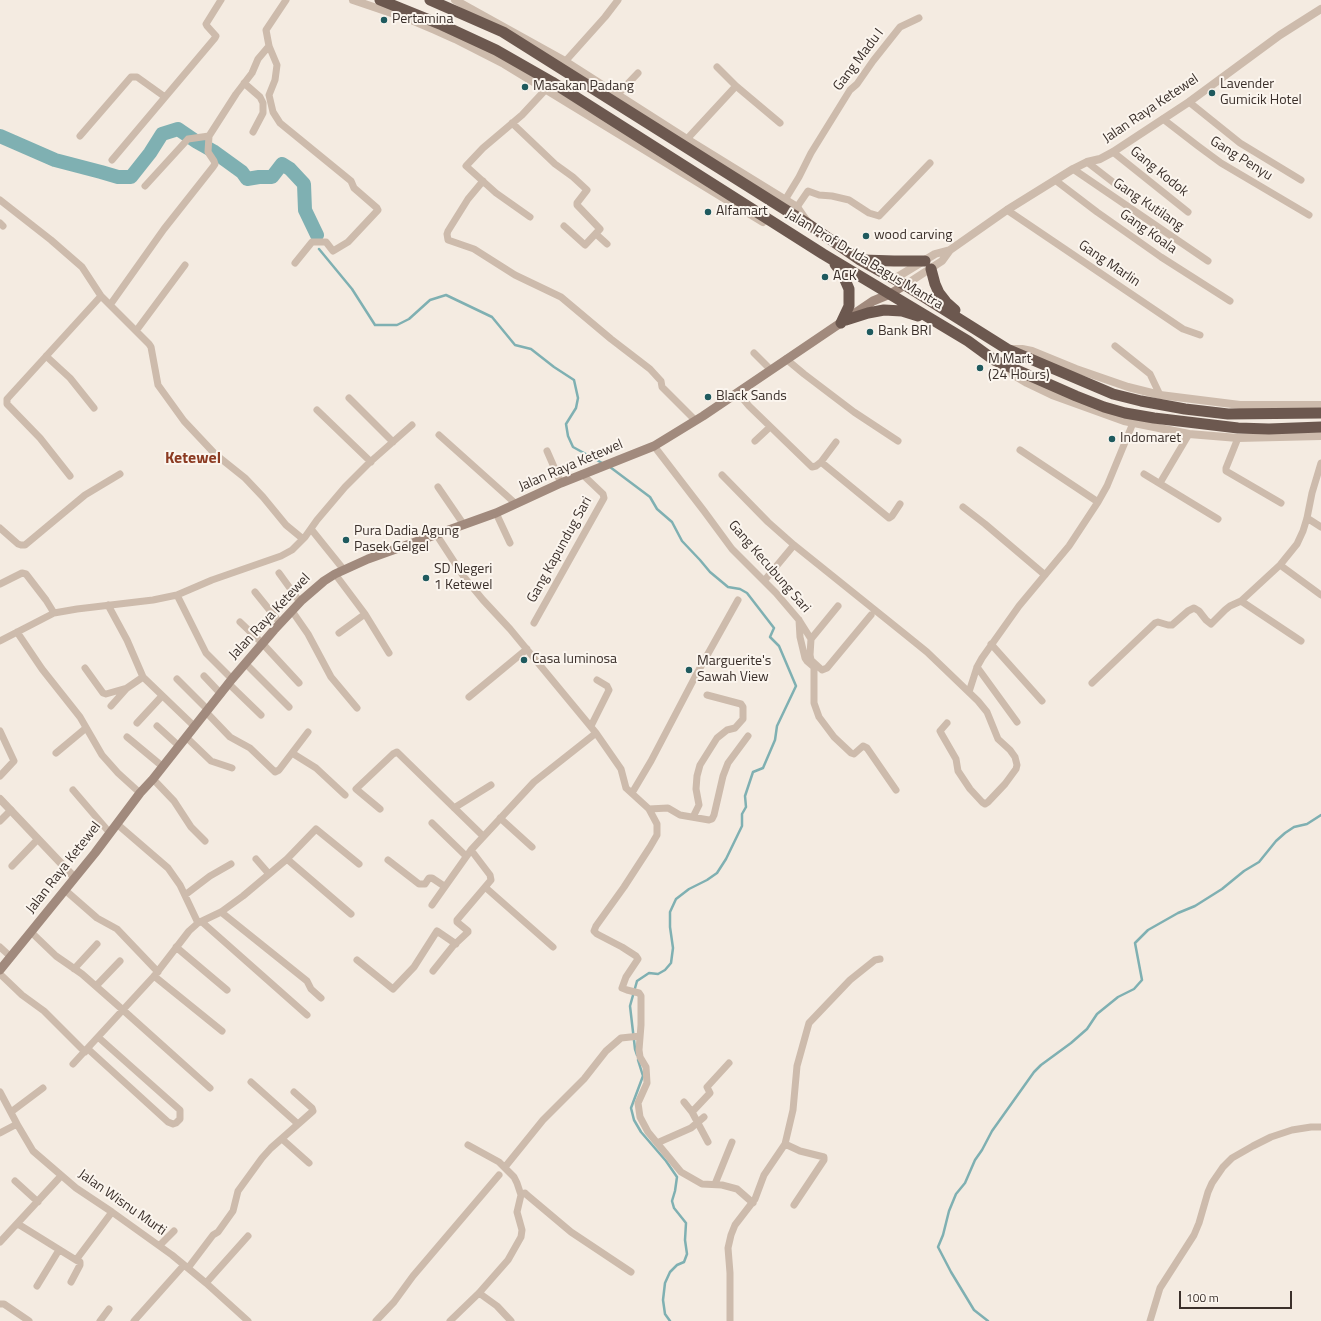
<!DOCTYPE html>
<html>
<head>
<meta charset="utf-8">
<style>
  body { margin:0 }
  #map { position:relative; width:1321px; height:1321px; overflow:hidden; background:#f4ebe1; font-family:"Titillium Web",sans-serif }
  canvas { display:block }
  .scale { position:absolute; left:1179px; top:1291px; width:113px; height:18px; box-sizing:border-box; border:2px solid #3b302b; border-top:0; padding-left:5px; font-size:12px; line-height:14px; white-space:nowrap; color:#3b302b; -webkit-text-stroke:3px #fbf5ee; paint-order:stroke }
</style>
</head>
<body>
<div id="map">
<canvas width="1321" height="1321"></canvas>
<div class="scale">100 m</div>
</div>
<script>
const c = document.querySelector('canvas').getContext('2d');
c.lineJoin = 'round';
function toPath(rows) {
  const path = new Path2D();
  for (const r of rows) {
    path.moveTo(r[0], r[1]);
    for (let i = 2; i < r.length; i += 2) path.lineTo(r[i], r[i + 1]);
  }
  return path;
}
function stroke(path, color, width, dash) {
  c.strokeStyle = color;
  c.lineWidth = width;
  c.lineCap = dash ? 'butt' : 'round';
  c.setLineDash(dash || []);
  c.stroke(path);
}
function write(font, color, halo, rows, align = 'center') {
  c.font = font + ' "Titillium Web",sans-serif';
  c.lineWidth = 4;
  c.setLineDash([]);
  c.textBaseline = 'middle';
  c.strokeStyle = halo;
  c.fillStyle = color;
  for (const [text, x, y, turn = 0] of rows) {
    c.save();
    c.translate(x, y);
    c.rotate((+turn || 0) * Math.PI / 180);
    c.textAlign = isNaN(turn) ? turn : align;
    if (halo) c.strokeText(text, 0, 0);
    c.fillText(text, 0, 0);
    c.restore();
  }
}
const stream = toPath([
  [319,249,352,289,375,325,397,325,409,319,430,300,446,295,492,317,515,345,531,349,554,367,574,380,578,398,576,408,566,424,568,436,573,447,604,464],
  [610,467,650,497,657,509,672,522,682,541,700,560,710,572,728,587,740,589,747,593,774,628,770,637,779,646,796,686,777,726,775,740,763,768,753,772,745,796,746,807,742,814,742,826,726,859,717,873,707,880,689,889,676,899,670,912,670,927,673,948,671,963,665,970,658,974,649,973,637,981,630,1006,635,1049,637,1055],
  [638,1060,643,1076,631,1108,634,1120,641,1132,666,1161,677,1177,675,1191,672,1201,674,1208,686,1223,685,1240,687,1254,684,1262,677,1265,670,1272,665,1283,663,1300,665,1314,670,1321],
  [988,1321,974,1310,951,1272,938,1247,943,1235,949,1211,956,1194,965,1183,975,1160,982,1150,992,1131,1034,1072,1041,1065,1071,1043,1087,1029,1097,1014,1118,997,1134,989,1142,980,1135,943,1148,930,1178,913,1195,906,1222,889,1244,871,1259,862,1276,841,1285,833,1294,827,1307,824,1321,815]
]);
const river = toPath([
  [0,136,55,160,101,172,118,177,131,177,150,153,162,134,178,129,197,142,213,151,242,172,247,179,259,177,272,177,282,164,290,169,304,184,305,210,317,235]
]);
const minor = toPath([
  [286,0,266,30,269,46,277,65,275,80,269,95,273,112,280,123,351,181,354,188,377,208,378,210,348,242,333,251,326,242,312,242,295,263],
  [562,65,605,17,618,0],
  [717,67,736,86],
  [244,83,260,97,263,103,263,113,253,132],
  [618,94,638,73],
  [1189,102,1240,143,1301,180],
  [1163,119,1198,146,1221,163,1309,215],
  [512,123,555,164,573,177,587,190,577,203,577,205,600,229,585,245,564,226],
  [80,136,131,77,137,77,165,97],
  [687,139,736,86,780,123],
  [1113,152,1188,212],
  [112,160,215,38,216,36,207,26,206,24,221,0],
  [1087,162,1118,186],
  [1073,169,1208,261],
  [1055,180,1097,212,1161,257,1230,301],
  [483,181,468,199,448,231,447,234,448,240,474,249,515,275,561,297,611,339,650,369,661,381,662,387,695,420],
  [145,186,188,139,209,136],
  [0,200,51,240,82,267,101,296,149,344,151,347,158,385,184,421,215,454,245,478,263,497,286,525,303,539],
  [785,200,799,177,811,153,850,90,857,84,873,61,900,27,919,18],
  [797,207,808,191,819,195,832,196,849,200,869,213,879,216,930,163],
  [1007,210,1177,325,1183,329,1200,335],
  [530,217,496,193,466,166,483,148,522,115,549,86],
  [0,223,3,226],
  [596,234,607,244],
  [110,305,164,229,213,167,215,164,214,161,208,152,209,136,236,94,252,73,258,59,269,46],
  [136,331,185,265],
  [1115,346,1150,374,1160,395],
  [754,353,771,370],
  [46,356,70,378,94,408],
  [786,359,804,374,854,412,898,441],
  [738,393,749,406,812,467,816,466,821,462,836,442],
  [349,398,393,442],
  [317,410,371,462],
  [439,435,516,504],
  [1238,438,1226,468,1226,471,1281,503],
  [755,441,770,427],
  [654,446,704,511,732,549,776,593,799,620,811,639,810,655,811,660,822,670,827,668,871,615],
  [547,451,561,483],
  [821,462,889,518,892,516,900,504],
  [1144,474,1218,519],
  [722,475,768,522,794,545,906,635,927,652,978,701,987,712,998,739,1010,750,1015,757,1017,765,1016,769,1005,784,988,802,985,804,982,802,970,789,958,771,956,759,941,733,940,731,947,723],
  [70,476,40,438,7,404,7,399,101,296],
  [1160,483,1189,434],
  [438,487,464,525],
  [1098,502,1107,486,1133,423],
  [963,507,985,524,1045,575],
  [496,513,510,543],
  [1307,518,1321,527],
  [0,528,18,544,21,545,25,545,85,495,120,474],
  [311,529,344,570],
  [436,534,464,577,483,600,510,629,596,733,621,769,626,788,649,809,657,824,657,835,650,847,624,887,596,926,594,931,597,934,622,947,636,956,638,959,626,977,622,988,627,990,639,993,641,996,641,1025,639,1050,640,1057,646,1067,647,1083,638,1103,640,1117,648,1132,681,1172,702,1184,722,1185,737,1189,753,1203],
  [1280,565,1321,595],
  [279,573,300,602],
  [335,574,365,614,389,653],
  [764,581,794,545],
  [0,584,22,573,26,574,46,600,54,613],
  [255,592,280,623],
  [177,595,206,653,232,679],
  [1241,601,1301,641],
  [108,605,127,640,143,677,194,726],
  [292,611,308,634,331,677,357,708],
  [799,620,800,637,805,658,807,661,814,667,814,703,819,717,834,737,851,753,854,754,863,746,867,748,896,790],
  [240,622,262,643,299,683],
  [534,623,604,498,603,494,582,474],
  [17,632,42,669,80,717,102,755,118,773,140,793],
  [339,633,365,614],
  [811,639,838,606],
  [0,641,54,613,77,609,153,600,177,595,212,580,281,556,292,550,305,537,317,520,345,487,369,463,412,425],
  [991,644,1042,701],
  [245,663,289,707],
  [977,667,1017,722],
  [85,668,103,693,106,694,127,688],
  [204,676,221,694],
  [177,679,208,710],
  [228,683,261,715],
  [1092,683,1155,623,1158,622,1168,625,1172,625,1188,611,1194,608,1199,611,1206,620,1211,624,1225,610,1230,606,1241,601,1280,565,1297,544,1303,531,1307,518,1312,493,1321,463],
  [969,692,977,667,982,658,1019,606,1069,546,1098,502,1020,450],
  [469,697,527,649],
  [111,706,127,688,143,677],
  [206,712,230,737,250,748,275,772,279,770,308,732],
  [137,723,162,696],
  [157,726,179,746],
  [591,726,609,690,607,686,597,680],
  [0,731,14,761,0,776],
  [127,737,162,766],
  [186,737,211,761,232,768],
  [56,753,86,728],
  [292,753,316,768,345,795],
  [153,779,174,801,191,827,205,841],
  [73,790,109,832],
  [632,793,651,761,695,677,738,600],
  [454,808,491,785],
  [380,809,356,789,393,754,397,752,483,836],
  [649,809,668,808,680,815,709,820,712,819,714,815,723,776,728,763,748,736],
  [693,817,699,805,696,789,697,776,700,765,717,738,727,730,735,728,743,719,743,707,741,704,707,695],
  [500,818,532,847],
  [0,821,11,810],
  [432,823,466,856],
  [117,824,168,868,180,885,198,923],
  [256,859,269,874],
  [287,859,351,914],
  [388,860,419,884,425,884,429,878,432,878,444,886],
  [12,866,38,839],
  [485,887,553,947],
  [65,890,97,918,117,929,158,972],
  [185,895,210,876,231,864],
  [432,905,471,850,534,782,596,733],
  [221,912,307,981,311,989,321,998],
  [202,922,307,1015],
  [31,932,56,956,82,974,123,1010,210,1088],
  [0,947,11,957],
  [176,947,227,990],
  [357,960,393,989,414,967,437,931,456,944],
  [74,969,97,944],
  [433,971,453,946,468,932,468,931,457,922,457,920,491,880,490,875,471,850],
  [0,974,22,995,44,1011,85,1052],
  [154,976,222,1031],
  [96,986,120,961],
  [88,1049,168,1122,173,1124,176,1123,180,1119,180,1110,98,1037],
  [73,1064,155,975,189,931,198,923,221,912,243,896,287,859,316,829,359,864],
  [251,1082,298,1124],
  [0,1092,17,1124,33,1151,76,1188,112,1212,172,1255,206,1283,248,1321],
  [684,1102,692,1112,708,1142],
  [11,1112,43,1088],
  [692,1112,710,1093,707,1087,729,1063],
  [0,1133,17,1124],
  [282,1139,309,1163],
  [657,1143,691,1128,704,1117],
  [785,1144,800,1151,824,1157,824,1160,794,1205],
  [505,1167,543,1120,584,1079,606,1051,621,1038,640,1036],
  [15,1181,38,1202],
  [715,1184,732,1142],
  [521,1195,525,1193,527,1195,571,1232,631,1272],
  [18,1224,76,1260,112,1212],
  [0,1242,61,1176],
  [160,1245,174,1231],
  [188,1268,213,1235,218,1232,233,1211,238,1191,262,1158,271,1148,313,1111,312,1108,294,1092],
  [71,1282,80,1265,80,1262,76,1260],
  [206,1283,248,1236],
  [37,1286,59,1250],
  [479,1293,497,1306,511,1321],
  [0,1304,4,1304,29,1321],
  [100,1321,109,1309],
  [134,1321,184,1265],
  [376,1321,394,1302,413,1276,499,1175],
  [450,1321,479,1293,508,1260,521,1237,522,1230,517,1212,521,1195,517,1183,514,1177,499,1162,468,1145],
  [730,1321,730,1273,728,1248,731,1235,735,1225,755,1199,764,1175,785,1144,793,1110,797,1066,809,1023,850,980,875,960,880,959],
  [1150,1321,1160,1288,1194,1235,1199,1223,1208,1192,1212,1183,1223,1167,1232,1158,1253,1146,1271,1137,1292,1130,1311,1127,1321,1127]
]);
const tertiary = toPath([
  [353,0,409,19,435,30,455,39,504,64,763,222],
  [455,0,565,61,687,139,797,207,808,223],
  [894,279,935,254,950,250,1007,210,1073,169,1087,162,1100,159,1113,152,1189,102,1280,35,1321,9],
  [905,285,942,261,950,250],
  [1010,349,1022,349,1032,351,1076,369,1128,387,1160,395,1240,405,1321,405],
  [1000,366,1007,371,1027,383,1052,395,1124,421,1189,434,1238,438,1321,436],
  [0,799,74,877]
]);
const secondary = toPath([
  [0,970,95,853,140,793,153,779,232,679,274,630,302,600,324,581,335,574,368,559,496,513,561,483,654,446,703,416,873,301,890,294,905,285]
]);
const trunk = toPath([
  [380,0,442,25,496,50,552,82,823,254,968,341,994,360,1076,396,1104,407,1125,413,1154,418,1238,428,1269,429,1321,427],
  [430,0,503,32,808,224,860,260,905,285,1007,349,1113,394,1141,401,1185,409,1228,414,1321,413],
  [863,260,894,261,925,261],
  [835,264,842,273,849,289,849,306,841,323],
  [931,269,935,284,939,293,946,302,955,310],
  [846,320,868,313,884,310,902,311,918,316]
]);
const markers = [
  [384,20,4,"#1f5a5e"],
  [525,87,4,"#1f5a5e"],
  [1212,93,4,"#1f5a5e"],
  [708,212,4,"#1f5a5e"],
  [866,236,4,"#1f5a5e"],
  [825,277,4,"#1f5a5e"],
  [870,332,4,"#1f5a5e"],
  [980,368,4,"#1f5a5e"],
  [708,397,4,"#1f5a5e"],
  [1112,439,4,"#1f5a5e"],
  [346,540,4,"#1f5a5e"],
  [426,578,4,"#1f5a5e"],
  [524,660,4,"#1f5a5e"],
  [689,670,4,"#1f5a5e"]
];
const poiNames = [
  ["Pertamina",392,20],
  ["Lavender",1220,85],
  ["Gumicik Hotel",1220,101],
  ["Masakan Padang",533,87],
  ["Alfamart",716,212],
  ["wood carving",874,236],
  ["ACK",833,277],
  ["Bank BRI",878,332],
  ["M Mart",988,360],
  ["(24 Hours)",988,376],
  ["Black Sands",716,397],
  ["Indomaret",1120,439],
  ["Pura Dadia Agung",354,532],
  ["Pasek Gelgel",354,548],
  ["SD Negeri",434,570],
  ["1 Ketewel",434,586],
  ["Casa luminosa",532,660],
  ["Marguerite's",697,662],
  ["Sawah View",697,678]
];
const streetNames = [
  ["Gang Madu I",859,60,-53],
  ["Jalan Raya Ketewel",1151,109,-34],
  ["Gang Penyu",1241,159,32],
  ["Gang Kodok",1159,172,39],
  ["Gang Kutilang",1148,205,34],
  ["Gang Koala",1148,232,35],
  ["Jalan Prof Dr Ida Bagus Mantra",864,260,31],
  ["Gang Marlin",1109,264,34],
  ["Jalan Raya Ketewel",571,466,-23],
  ["Gang Kapundug Sari",560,550,-61],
  ["Gang Kecubung Sari",769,567,49],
  ["Jalan Raya Ketewel",270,617,-47],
  ["Jalan Raya Ketewel",64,868,-52],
  ["Jalan Wisnu Murti",122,1203,35]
];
const quarterNames = [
  ["Ketewel",193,459]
];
stroke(stream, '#7fb0b2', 2.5);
stroke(river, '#7fb0b2', 14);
stroke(minor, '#cdbbac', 7);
stroke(tertiary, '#cdbbac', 8);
stroke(secondary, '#a18a7d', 9);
stroke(trunk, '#6c584f', 11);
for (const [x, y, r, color] of markers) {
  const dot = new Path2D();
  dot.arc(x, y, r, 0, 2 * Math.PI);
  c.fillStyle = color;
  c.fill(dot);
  stroke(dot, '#fbf5ee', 1.5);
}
write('14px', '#3b302b', '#fbf5ee', poiNames, 'left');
write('14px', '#3b302b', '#fbf5ee', streetNames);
write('bold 16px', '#8c3b22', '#fbf5ee', quarterNames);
</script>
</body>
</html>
